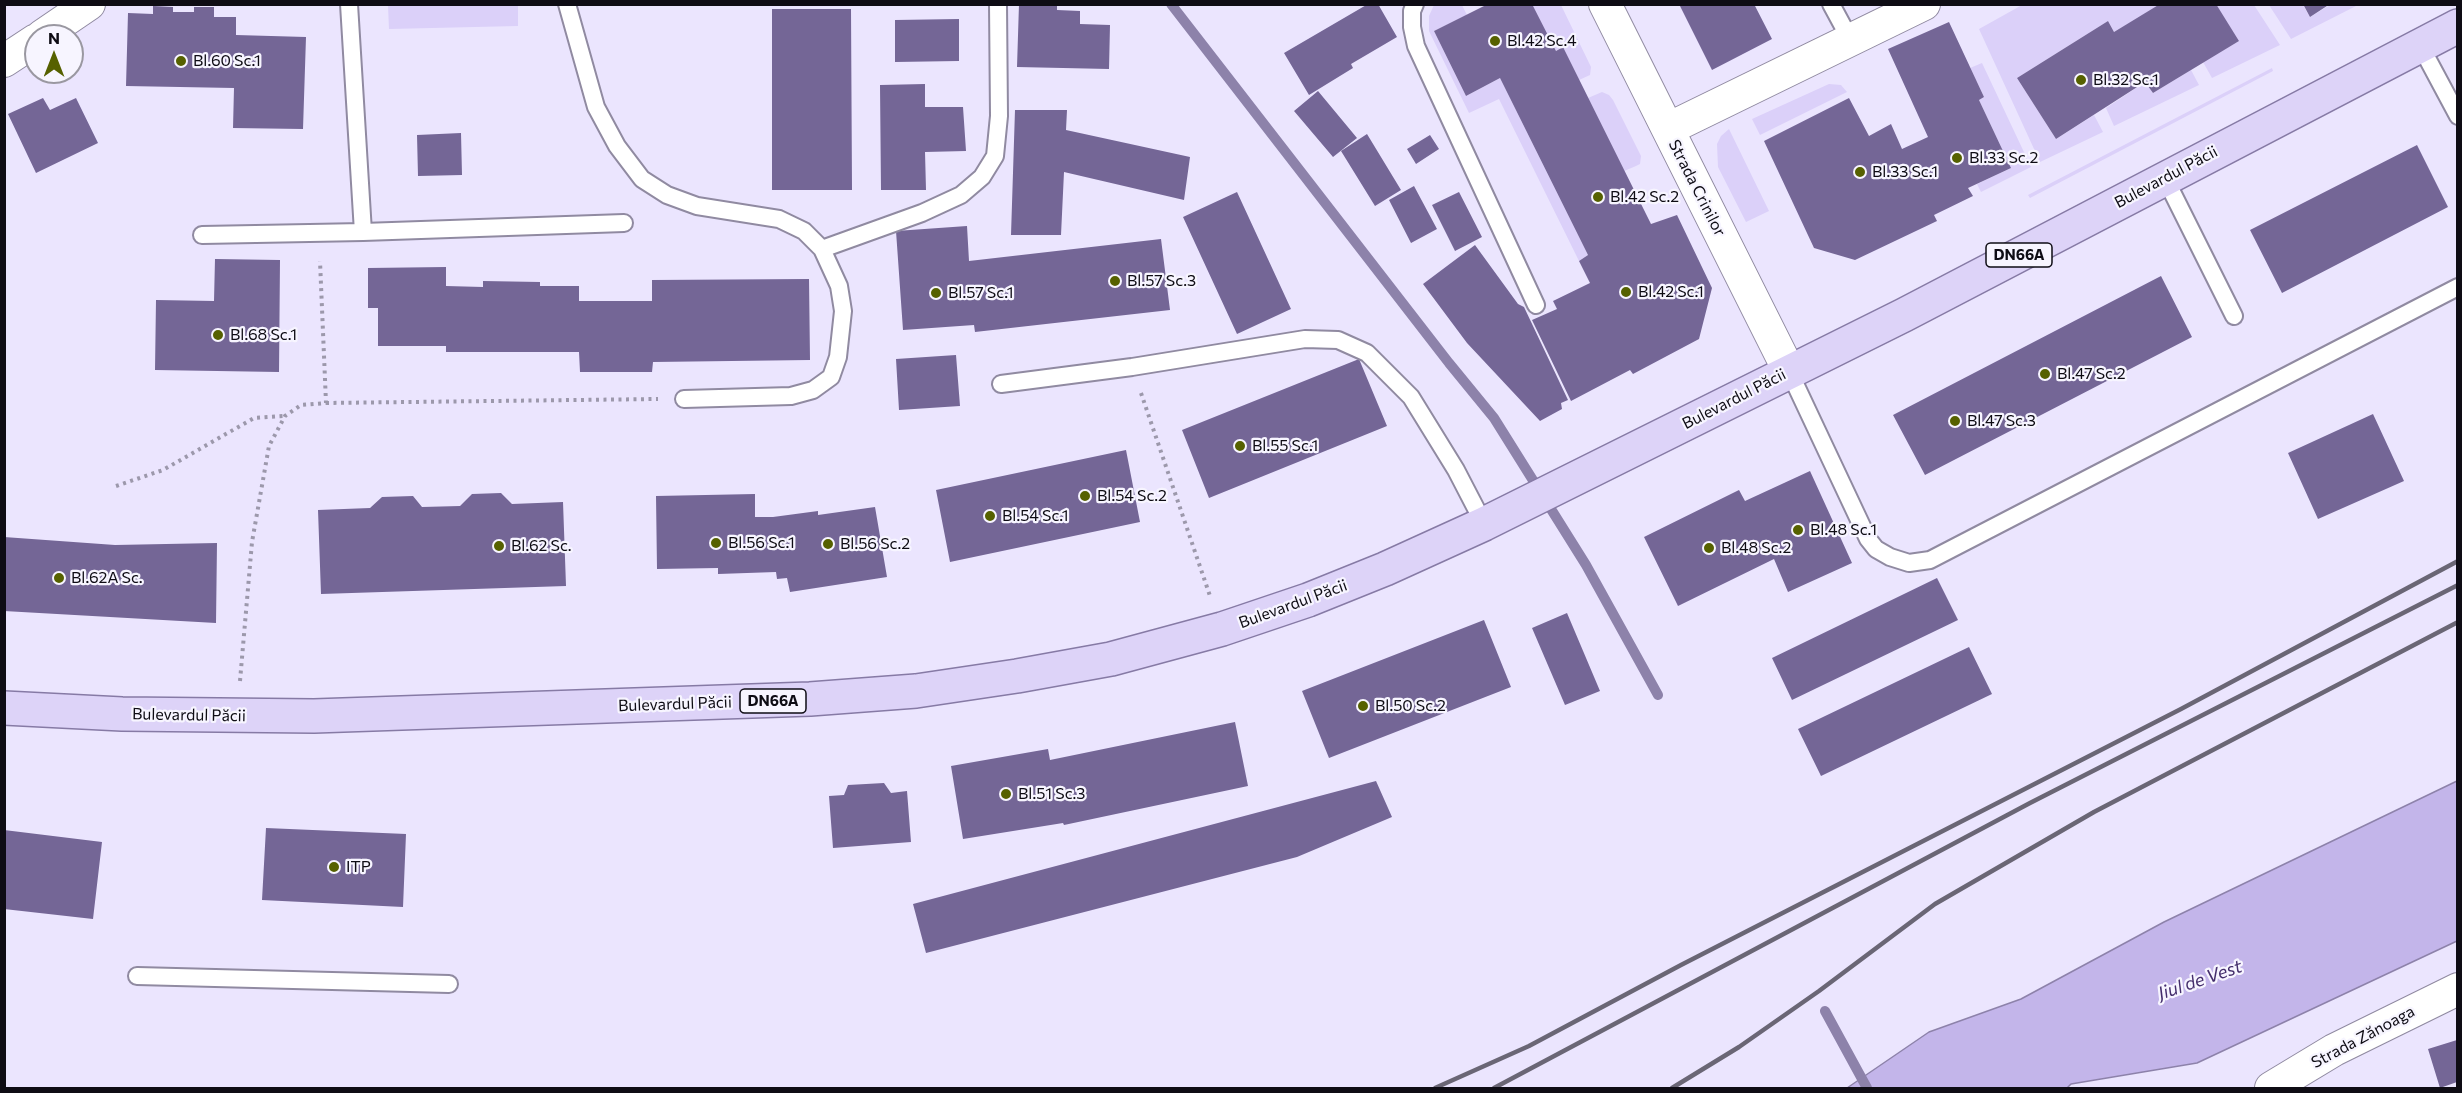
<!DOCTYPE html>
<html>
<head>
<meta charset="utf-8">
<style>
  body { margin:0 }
  #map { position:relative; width:2462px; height:1093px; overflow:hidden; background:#ebe5fe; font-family:Commissioner,sans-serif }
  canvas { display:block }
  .frame { position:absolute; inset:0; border:6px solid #0e0c14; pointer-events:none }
  .north { position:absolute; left:24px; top:24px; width:60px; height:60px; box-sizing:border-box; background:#f7f5ff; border:2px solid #9a98a1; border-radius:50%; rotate:0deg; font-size:16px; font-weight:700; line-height:24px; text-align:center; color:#0e0c14 }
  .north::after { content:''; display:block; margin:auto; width:21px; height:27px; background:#566100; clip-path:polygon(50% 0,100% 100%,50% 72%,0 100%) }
</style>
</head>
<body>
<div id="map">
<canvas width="2462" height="1093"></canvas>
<div class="frame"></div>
<div class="north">N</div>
</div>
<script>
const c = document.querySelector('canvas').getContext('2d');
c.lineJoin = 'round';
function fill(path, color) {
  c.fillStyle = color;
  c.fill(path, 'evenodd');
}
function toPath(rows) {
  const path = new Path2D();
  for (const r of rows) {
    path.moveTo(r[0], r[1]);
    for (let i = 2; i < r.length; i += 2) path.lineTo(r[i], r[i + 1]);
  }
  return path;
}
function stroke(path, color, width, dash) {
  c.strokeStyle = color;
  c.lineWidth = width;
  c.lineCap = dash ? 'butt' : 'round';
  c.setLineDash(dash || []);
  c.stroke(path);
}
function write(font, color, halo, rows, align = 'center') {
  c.font = font + ' Commissioner,sans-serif';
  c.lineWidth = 4.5;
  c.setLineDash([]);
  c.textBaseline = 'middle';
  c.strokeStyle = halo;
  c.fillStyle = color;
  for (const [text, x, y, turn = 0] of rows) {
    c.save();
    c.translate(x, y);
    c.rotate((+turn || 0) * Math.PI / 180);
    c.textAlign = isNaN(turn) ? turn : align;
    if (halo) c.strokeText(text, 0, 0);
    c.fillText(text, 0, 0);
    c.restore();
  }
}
const green = toPath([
  [388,5,518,5,518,26,389,29],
  [1434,5,1462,5,1467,15,1434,31,1466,96,1500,78,1588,255,1579,261,1499,99,1469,113,1429,31,1429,16],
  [1532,5,1561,5,1591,67,1590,75,1579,80,1562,47,1556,51],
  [2022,5,2160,5,2114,32,2108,21,2017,78,2056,139,2094,115,2103,132,2040,162,1979,29],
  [2216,5,2254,5,2280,45,2212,78,2203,62,2239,41],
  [2269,5,2303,5,2310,17,2330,5,2358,5,2291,39],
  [1982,63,2031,167,1981,192,1977,184,2011,168,1979,100,1984,97,1970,68],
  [2272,68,2273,71,2030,198,2028,195],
  [2191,70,2199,85,2114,126,2106,108,2145,82,2153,93],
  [1829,84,1841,85,1847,92,1760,135,1752,119],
  [1602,92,1609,95,1613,100,1641,156,1640,164,1636,166,1624,171,1588,98],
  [1729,129,1769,211,1746,222,1718,167,1717,144,1721,136]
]);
const water = toPath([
  [2457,781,2457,941,2197,1063,2071,1084,2067,1088,1847,1088,1929,1032,2021,999,2164,922,2457,781]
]);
const stream = toPath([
  [1171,4,1449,363,1494,418,1586,565,1658,695],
  [1825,1011,1867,1088]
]);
const building = toPath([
  [1019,4,1057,4,1057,10,1080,11,1080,24,1110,25,1109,69,1017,67],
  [1368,4,1378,4,1397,37,1351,64,1353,68,1309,95,1284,53],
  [1488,4,1532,4,1556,51,1563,47,1651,224,1677,215,1712,288,1699,339,1633,374,1630,370,1571,401,1532,320,1557,309,1553,301,1590,283,1579,261,1588,255,1500,78,1466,96,1434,31],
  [1679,4,1754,4,1772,39,1712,70],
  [2160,4,2216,4,2239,41,2153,93,2145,82,2056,139,2017,78,2108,21,2114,32],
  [2303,4,2330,4,2310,17],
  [153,6,173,7,173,12,194,12,194,7,214,7,214,17,236,17,236,35,306,37,303,129,233,128,234,88,126,86,128,13,153,14],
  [772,9,851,9,852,190,772,190],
  [959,19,959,61,895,62,895,20],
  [1949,22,1984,97,1979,100,2011,168,1968,188,1973,196,1934,215,1937,221,1855,260,1814,248,1764,141,1849,98,1869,136,1891,124,1902,149,1928,137,1888,49],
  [925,84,925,107,963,107,966,151,925,152,926,190,881,190,880,85],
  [1318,91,1357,138,1333,157,1294,111],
  [43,98,50,110,76,98,98,143,36,173,8,114],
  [1015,110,1067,110,1066,130,1190,157,1184,200,1064,172,1061,235,1011,235],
  [461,133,462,175,418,176,417,135],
  [1367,134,1401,190,1375,206,1341,151],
  [1430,135,1439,149,1416,164,1407,149],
  [2417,145,2448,207,2282,293,2250,230],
  [1414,186,1437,229,1411,243,1389,200],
  [1237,192,1291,309,1237,334,1183,217],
  [1459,192,1482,237,1455,251,1432,205],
  [967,226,969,261,1161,239,1170,310,975,332,974,325,903,330,896,231],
  [1475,245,1518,304,1524,307,1568,400,1561,403,1562,409,1540,421,1467,343,1423,284],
  [215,259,280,260,279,372,155,370,156,300,214,301],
  [446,267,446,286,483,287,483,281,540,282,540,286,579,286,579,301,652,301,652,280,809,279,810,360,653,362,652,372,580,372,579,352,446,352,446,346,378,346,378,308,368,308,368,268],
  [2161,276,2192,337,1925,475,1893,415],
  [956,355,960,406,899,410,896,359],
  [1359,359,1387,426,1209,498,1182,430],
  [2373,414,2404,481,2318,519,2288,453],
  [1126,450,1140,522,950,562,936,490],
  [1810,471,1852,563,1788,592,1774,559,1678,606,1644,537,1739,490,1745,501],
  [501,493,512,504,563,502,566,586,321,594,318,510,370,508,382,497,413,496,422,507,460,506,472,494],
  [755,494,755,517,773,517,818,511,818,515,875,507,887,577,790,592,787,578,777,579,776,572,718,574,718,568,657,569,656,496],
  [4,537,115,545,217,543,216,623,4,611],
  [1937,578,1958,620,1792,700,1772,658],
  [1567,613,1600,691,1565,705,1532,628],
  [1484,620,1511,687,1329,758,1302,691],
  [1969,647,1992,694,1821,776,1798,729],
  [1235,722,1248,786,1064,825,1063,823,963,839,951,766,1048,749,1050,760],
  [1376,781,1392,817,1297,857,926,953,913,904],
  [884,783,891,793,907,791,911,842,833,848,829,796,844,795,848,785],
  [266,828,406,834,403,907,262,900],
  [4,830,102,842,93,919,4,909],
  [2457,1040,2457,1082,2440,1088,2428,1049]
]);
const path = toPath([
  [1141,393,1210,596],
  [326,403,658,399],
  [116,486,163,470,254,418,284,416],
  [240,681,252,542,269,446,285,416,301,405,326,403,320,261]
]);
const lane = toPath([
  [349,4,363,232,624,223],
  [567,4,596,107,617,146,642,179,667,195,697,206,779,219,804,231,822,249,839,286,843,311,838,357,831,377,813,390,791,396,684,399],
  [1415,4,1412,11,1412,27,1416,46,1536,305],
  [1831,4,1851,41],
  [2420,45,2458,116],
  [2165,178,2234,316],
  [202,235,363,232],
  [822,249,922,213,961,195,982,177,995,156,999,116,998,4],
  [1789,371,1868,539,1876,549,1890,557,1909,563,1930,560,2458,287],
  [1001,384,1132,367,1305,339,1338,340,1367,353,1411,397,1456,470,1484,524],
  [137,976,449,984]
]);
const street = toPath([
  [1605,4,1789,371],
  [42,36,89,4],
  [4,61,36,40],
  [1668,129,1924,4],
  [2271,1088,2334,1050,2458,989]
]);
const primary = toPath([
  [4,708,122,714,314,716,810,699,916,691,1017,676,1111,659,1222,629,1308,600,1385,569,1484,524,1904,315,2458,26]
]);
const rail = toPath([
  [1435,1088,1529,1046,1681,965,2181,709,2458,561],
  [1494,1088,2030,803,2458,585],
  [1672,1088,1739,1047,1819,991,1935,904,2094,812,2458,622]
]);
const markers = [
  [1495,41,6,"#566100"],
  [181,61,6,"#566100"],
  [2081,80,6,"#566100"],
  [1957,158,6,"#566100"],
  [1860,172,6,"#566100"],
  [1598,197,6,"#566100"],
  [1115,281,6,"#566100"],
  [1626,292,6,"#566100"],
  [936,293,6,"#566100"],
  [218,335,6,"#566100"],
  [2045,374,6,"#566100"],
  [1955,421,6,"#566100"],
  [1240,446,6,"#566100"],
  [1085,496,6,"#566100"],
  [990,516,6,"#566100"],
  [1798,530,6,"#566100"],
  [716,543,6,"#566100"],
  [828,544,6,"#566100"],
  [499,546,6,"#566100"],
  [1709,548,6,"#566100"],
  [59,578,6,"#566100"],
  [1363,706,6,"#566100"],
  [1006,794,6,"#566100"],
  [334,867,6,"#566100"]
];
const shields = [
  [2019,255,66],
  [773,701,66]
];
const shieldNames = [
  ["DN66A",2019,255],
  ["DN66A",773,701]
];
const poiNames = [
  ["Bl.42 Sc.4",1507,41],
  ["Bl.60 Sc.1",193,61],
  ["Bl.32 Sc.1",2093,80],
  ["Bl.33 Sc.2",1969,158],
  ["Bl.33 Sc.1",1872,172],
  ["Bl.42 Sc.2",1610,197],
  ["Bl.57 Sc.3",1127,281],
  ["Bl.42 Sc.1",1638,292],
  ["Bl.57 Sc.1",948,293],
  ["Bl.68 Sc.1",230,335],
  ["Bl.47 Sc.2",2057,374],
  ["Bl.47 Sc.3",1967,421],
  ["Bl.55 Sc.1",1252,446],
  ["Bl.54 Sc.2",1097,496],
  ["Bl.54 Sc.1",1002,516],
  ["Bl.48 Sc.1",1810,530],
  ["Bl.56 Sc.1",728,543],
  ["Bl.56 Sc.2",840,544],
  ["Bl.62 Sc.",511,546],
  ["Bl.48 Sc.2",1721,548],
  ["Bl.62A Sc.",71,578],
  ["Bl.50 Sc.2",1375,706],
  ["Bl.51 Sc.3",1018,794],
  ["ITP",346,867]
];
const streetNames = [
  ["Bulevardul Păcii",2166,177,-28],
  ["Strada Crinilor",1697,188,63],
  ["Bulevardul Păcii",1734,399,-27],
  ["Bulevardul Păcii",1293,604,-20],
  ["Bulevardul Păcii",675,704,-2],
  ["Bulevardul Păcii",189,715,1],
  ["Strada Zănoaga",2363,1037,-28]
];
const waterNames = [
  ["Jiul de Vest",2200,980,-19]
];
fill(green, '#dbd0f9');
fill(water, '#c3b5ea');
stroke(water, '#8d82aa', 1.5);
stroke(stream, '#8d82aa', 10);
fill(building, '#746696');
stroke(lane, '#908aa1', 20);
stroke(street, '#908aa1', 34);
stroke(primary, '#867aa5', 36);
stroke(path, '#9c98ab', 4, [3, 4.5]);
stroke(lane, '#fff', 16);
stroke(street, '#fff', 32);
stroke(primary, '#ddd3f8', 33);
stroke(rail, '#6a6675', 4.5);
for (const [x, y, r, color] of markers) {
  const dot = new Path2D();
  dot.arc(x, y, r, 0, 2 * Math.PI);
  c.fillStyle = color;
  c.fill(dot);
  stroke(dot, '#f7f5ff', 2);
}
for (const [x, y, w] of shields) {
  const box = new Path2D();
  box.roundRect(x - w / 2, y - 12, w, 24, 4.5);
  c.fillStyle = '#f7f5ff';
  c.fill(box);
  stroke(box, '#0e0c14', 1.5);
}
write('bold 15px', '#0e0c14', null, shieldNames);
write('16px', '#0e0c14', '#f7f5ff', poiNames, 'left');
write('16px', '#0e0c14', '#f7f5ff', streetNames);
write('italic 18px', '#442e6c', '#f7f5ff', waterNames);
</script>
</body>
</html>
